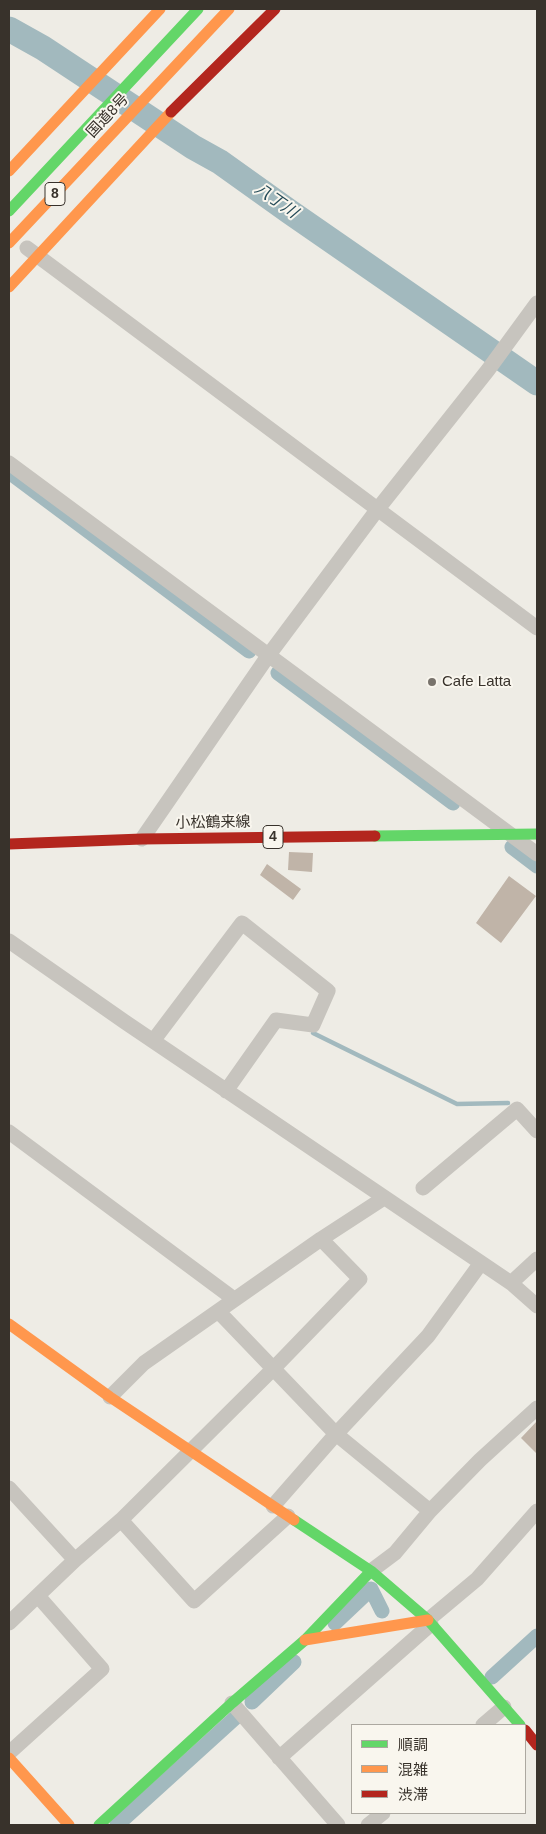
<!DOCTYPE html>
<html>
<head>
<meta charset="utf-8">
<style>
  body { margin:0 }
  #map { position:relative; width:546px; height:1834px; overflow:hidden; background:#eeece5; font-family:Helvetica,"Noto Sans JP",sans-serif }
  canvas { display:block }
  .frame { position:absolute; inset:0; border:10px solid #38322b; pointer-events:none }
  .legend { position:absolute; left:351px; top:1724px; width:175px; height:90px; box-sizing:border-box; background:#f9f6ee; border:1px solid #aca8a0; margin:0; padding:6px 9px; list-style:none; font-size:15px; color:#38322b }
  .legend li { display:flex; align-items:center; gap:10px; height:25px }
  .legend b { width:25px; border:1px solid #aca8a0 }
</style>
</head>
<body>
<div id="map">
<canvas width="546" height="1834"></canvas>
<div class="frame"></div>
<ul class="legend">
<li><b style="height:6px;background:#63d668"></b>順調</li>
<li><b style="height:6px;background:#ff974d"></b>混雑</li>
<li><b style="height:6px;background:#b3261e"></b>渋滞</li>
</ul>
</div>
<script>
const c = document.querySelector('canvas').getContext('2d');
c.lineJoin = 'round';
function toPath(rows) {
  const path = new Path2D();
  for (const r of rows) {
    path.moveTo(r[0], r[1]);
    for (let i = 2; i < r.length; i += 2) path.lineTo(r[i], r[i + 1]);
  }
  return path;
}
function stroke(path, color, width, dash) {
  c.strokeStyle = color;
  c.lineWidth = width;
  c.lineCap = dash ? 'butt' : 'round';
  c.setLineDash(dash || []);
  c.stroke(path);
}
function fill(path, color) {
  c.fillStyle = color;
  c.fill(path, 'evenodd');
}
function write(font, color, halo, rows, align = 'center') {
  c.font = font + ' Helvetica,"Noto Sans JP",sans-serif';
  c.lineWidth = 4;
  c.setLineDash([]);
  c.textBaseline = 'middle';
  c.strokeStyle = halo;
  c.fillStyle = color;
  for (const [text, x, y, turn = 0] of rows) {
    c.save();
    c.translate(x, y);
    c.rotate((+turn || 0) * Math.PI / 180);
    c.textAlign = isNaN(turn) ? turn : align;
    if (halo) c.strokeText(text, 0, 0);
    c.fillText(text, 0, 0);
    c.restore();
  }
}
const stream = toPath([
  [313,1033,457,1104,508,1103]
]);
const canal = toPath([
  [9,472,249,651],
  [278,673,453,803],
  [512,847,537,866],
  [335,1623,371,1589,382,1611],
  [492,1677,537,1636],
  [252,1702,294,1662],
  [117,1825,235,1718]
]);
const river = toPath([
  [9,29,43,48,193,147,220,162,290,212,537,383]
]);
const building = toPath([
  [289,852,313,853,312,872,288,870],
  [267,864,301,889,293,900,260,875],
  [509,876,536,896,501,943,476,923],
  [537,1421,537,1454,521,1438]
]);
const street = toPath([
  [27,248,537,628],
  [9,463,537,854],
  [142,839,268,656,377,510,488,370,537,303],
  [9,941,125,1022,511,1283,537,1306],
  [153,1041,242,923,328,991,313,1025,276,1020,226,1091],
  [9,1132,234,1299],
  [423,1188,517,1109,537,1131],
  [511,1283,537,1259],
  [218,1311,336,1434,430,1511],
  [110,1397,144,1363,321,1239,384,1198],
  [9,1488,75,1560],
  [273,1506,336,1434,428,1336,481,1263],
  [121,1520,194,1601,288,1516],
  [371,1571,395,1553,430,1511,480,1460,537,1408],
  [428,1620,477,1579,537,1511],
  [9,1623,75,1560,121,1520,273,1369,360,1279,321,1239],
  [232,1703,338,1825],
  [483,1725,504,1707],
  [9,1753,102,1669,38,1596],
  [279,1758,431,1624],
  [368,1825,383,1813]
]);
const fast = toPath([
  [9,211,198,9],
  [375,836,537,834],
  [294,1520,371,1571,428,1620,520,1725],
  [99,1825,232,1703,305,1640,371,1571]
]);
const slow = toPath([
  [9,171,160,9],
  [9,243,229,9],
  [9,287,171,112],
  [9,1324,110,1397,294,1520],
  [305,1640,428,1620],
  [9,1758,69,1825]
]);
const jam = toPath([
  [171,112,275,9],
  [9,844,142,839,375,836],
  [525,1730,537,1745]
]);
const markers = [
  [432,682,5,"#78736c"]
];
const shields = [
  [55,194,20],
  [273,837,20]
];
const shieldNames = [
  ["8",55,194],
  ["4",273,837]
];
const streetNames = [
  ["国道8号",108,116,-47],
  ["小松鶴来線",213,823,-1]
];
const poiNames = [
  ["Cafe Latta",442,682]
];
const waterNames = [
  ["八丁川",276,201,35]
];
stroke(stream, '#a2b9be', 4.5);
stroke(canal, '#a2b9be', 15);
stroke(river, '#a2b9be', 25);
fill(building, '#c0b4a8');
stroke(street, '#c7c4be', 15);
stroke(fast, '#63d668', 11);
stroke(slow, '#ff974d', 11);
stroke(jam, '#b3261e', 11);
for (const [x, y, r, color] of markers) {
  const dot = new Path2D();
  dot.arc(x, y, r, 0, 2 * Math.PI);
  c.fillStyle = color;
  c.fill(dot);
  stroke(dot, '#f9f6ee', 2);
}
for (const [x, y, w] of shields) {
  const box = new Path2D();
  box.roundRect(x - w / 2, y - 11.5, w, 23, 4);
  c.fillStyle = '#f9f6ee';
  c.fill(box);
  stroke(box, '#38322b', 1);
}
write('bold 14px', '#38322b', null, shieldNames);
write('15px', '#38322b', '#f9f6ee', streetNames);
write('15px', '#38322b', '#f9f6ee', poiNames, 'left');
write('italic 16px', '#244a57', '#f9f6ee', waterNames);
</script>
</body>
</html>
